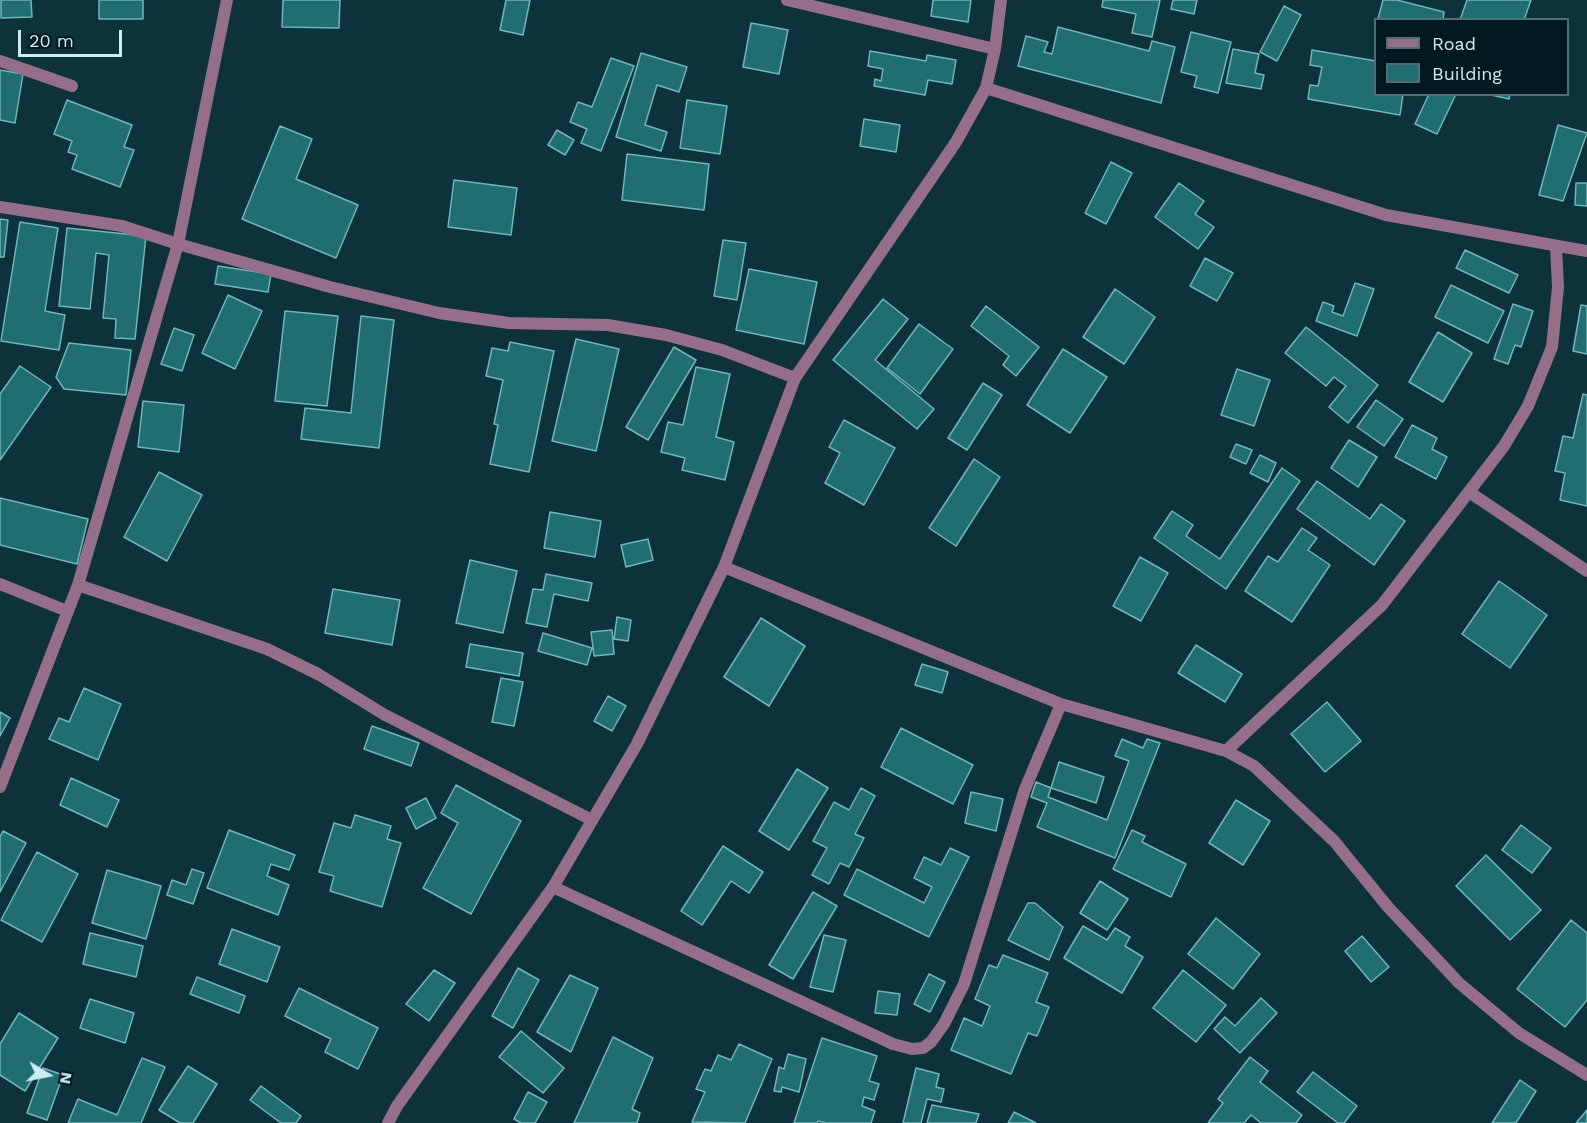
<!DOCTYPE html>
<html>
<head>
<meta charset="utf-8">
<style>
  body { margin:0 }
  #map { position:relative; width:1587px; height:1123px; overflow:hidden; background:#0d323b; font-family:"Work Sans",sans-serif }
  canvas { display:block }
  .legend { position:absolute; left:1374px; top:18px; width:195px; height:78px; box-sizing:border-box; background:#00191f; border:2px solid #516d75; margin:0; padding:8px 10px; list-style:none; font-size:18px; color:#cbecf5 }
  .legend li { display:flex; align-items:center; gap:12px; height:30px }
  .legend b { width:30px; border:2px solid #516d75 }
  .north { position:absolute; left:18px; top:1045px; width:60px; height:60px; -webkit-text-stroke:4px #00191f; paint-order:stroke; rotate:100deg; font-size:16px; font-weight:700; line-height:24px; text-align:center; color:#cbecf5 }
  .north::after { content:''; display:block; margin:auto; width:21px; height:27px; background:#cbecf5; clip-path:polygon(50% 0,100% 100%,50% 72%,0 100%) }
  .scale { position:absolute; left:18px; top:30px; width:104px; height:27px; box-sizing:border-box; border:3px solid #cbecf5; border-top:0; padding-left:8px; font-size:18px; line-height:21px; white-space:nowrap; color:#cbecf5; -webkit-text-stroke:4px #00191f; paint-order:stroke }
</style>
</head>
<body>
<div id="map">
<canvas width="1587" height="1123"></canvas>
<ul class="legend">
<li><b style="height:8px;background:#956e8a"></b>Road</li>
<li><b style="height:16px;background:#206e6f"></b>Building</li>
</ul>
<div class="north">N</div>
<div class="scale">20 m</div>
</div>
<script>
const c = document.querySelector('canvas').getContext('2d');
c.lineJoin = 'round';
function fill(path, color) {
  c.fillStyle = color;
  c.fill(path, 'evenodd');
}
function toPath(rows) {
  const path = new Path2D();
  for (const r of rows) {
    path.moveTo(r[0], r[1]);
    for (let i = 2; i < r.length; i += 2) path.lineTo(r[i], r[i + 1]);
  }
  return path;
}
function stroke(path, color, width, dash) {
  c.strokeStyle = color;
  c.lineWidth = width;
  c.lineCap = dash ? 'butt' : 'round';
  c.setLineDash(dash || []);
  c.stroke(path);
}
const building = toPath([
  [1,0,31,0,32,17,1,18,1,0],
  [99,0,143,0,143,19,99,19,99,0],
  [283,0,340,0,339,28,282,27,283,0],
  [506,0,530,0,523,35,500,30,506,0],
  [933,0,971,0,968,22,931,16,933,0],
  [1103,0,1160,0,1152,37,1132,33,1136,14,1102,7,1103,0],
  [1173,0,1197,0,1194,14,1171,9,1173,0],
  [1383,0,1397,0,1444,12,1443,20,1378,19,1383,0],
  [1467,0,1531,0,1524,20,1460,20,1467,0],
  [1284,6,1301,15,1277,61,1260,52,1284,6],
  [751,23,788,30,779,74,743,67,751,23],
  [1058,27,1149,51,1152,41,1175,47,1161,103,1018,66,1026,36,1048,42,1044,52,1052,54,1058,27],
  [1191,32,1231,42,1218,93,1194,87,1197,76,1181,72,1191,32],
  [1233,49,1259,54,1255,73,1264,75,1261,89,1226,83,1233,49],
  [1312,50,1376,61,1376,94,1403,94,1400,115,1308,99,1310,85,1318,86,1322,67,1310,65,1312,50],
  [870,51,926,61,927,55,956,60,952,84,928,80,925,95,874,86,875,79,881,81,883,69,868,66,870,51],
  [641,53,687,67,679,92,657,85,645,125,667,132,661,151,616,137,641,53],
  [611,58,634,66,601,151,581,143,587,129,570,122,578,102,592,107,611,58],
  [0,70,23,74,15,123,0,120,0,70],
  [1429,94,1456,94,1437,134,1415,124,1429,94],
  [1487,94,1510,94,1509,99,1487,94],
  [67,100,132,125,124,147,134,150,120,187,72,169,77,155,68,152,72,141,54,134,67,100],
  [687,100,727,106,720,154,680,148,687,100],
  [864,119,900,125,896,152,860,146,864,119],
  [1558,125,1587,133,1563,201,1539,195,1558,125],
  [280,126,312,139,296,179,358,205,336,258,242,219,280,126],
  [557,130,574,140,565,155,548,145,557,130],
  [627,154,709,164,704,210,622,200,627,154],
  [1111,162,1132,173,1106,224,1085,213,1111,162],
  [454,180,517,188,511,235,448,227,454,180],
  [1179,183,1204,201,1195,214,1214,227,1198,249,1155,217,1179,183],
  [1576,183,1587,183,1587,206,1575,205,1576,183],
  [0,219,8,220,4,257,0,257,0,219],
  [20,222,58,228,45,311,65,315,59,350,1,341,20,222],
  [67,228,146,236,135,339,115,338,116,319,103,318,109,255,96,253,90,309,59,306,67,228],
  [723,240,746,243,737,300,714,296,723,240],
  [1465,250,1518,275,1509,293,1456,268,1465,250],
  [1205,258,1233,273,1217,301,1190,286,1205,258],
  [218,266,271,274,268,292,215,284,218,266],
  [749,269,817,282,804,344,736,330,749,269],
  [1355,283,1374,289,1357,336,1316,321,1323,302,1334,306,1332,312,1343,316,1355,283],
  [1451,285,1504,311,1488,343,1435,317,1451,285],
  [1115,289,1155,317,1124,364,1083,337,1115,289],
  [228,295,262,311,235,369,202,353,228,295],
  [883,299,908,319,875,360,934,409,917,429,833,360,883,299],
  [1513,304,1533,311,1521,347,1515,345,1508,364,1494,359,1513,304],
  [1581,305,1587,306,1587,354,1573,351,1581,305],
  [986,306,1039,347,1016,376,1003,365,1009,356,971,326,986,306],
  [285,311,338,316,327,406,275,401,285,311],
  [361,316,394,320,379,448,301,439,305,408,351,413,361,316],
  [919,324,953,349,920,394,887,368,919,324],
  [1306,327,1378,385,1348,423,1329,407,1346,386,1334,377,1326,386,1285,353,1306,327],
  [174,328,194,335,182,371,161,364,174,328],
  [1438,332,1472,353,1443,402,1409,382,1438,332],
  [576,339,619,349,596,451,552,441,576,339],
  [510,342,554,351,529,472,490,464,498,425,494,424,503,380,486,376,492,348,508,351,510,342],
  [69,343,131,350,126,395,64,389,56,377,69,343],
  [674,347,696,360,648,440,626,427,674,347],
  [1063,349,1107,377,1070,433,1027,405,1063,349],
  [20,366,51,387,0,460,0,394,20,366],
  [696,367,730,374,716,437,734,442,725,480,682,470,685,458,661,452,668,422,683,425,696,367],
  [1237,369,1270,380,1254,426,1221,415,1237,369],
  [983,383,1002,395,967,450,948,438,983,383],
  [1583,394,1587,395,1587,506,1560,500,1565,473,1555,471,1563,436,1573,438,1583,394],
  [1376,400,1403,419,1384,446,1357,427,1376,400],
  [143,401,184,405,179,452,138,447,143,401],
  [844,420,895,448,864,505,825,483,840,453,829,447,844,420],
  [1412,425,1437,438,1432,449,1447,457,1436,479,1395,457,1412,425],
  [1349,440,1377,457,1358,487,1331,468,1349,440],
  [1236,444,1252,450,1246,464,1230,457,1236,444],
  [1260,455,1276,463,1268,482,1250,473,1260,455],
  [974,459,1000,477,956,546,929,528,974,459],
  [1282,468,1300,481,1226,589,1154,538,1172,511,1193,525,1186,536,1220,559,1282,468],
  [159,472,202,495,167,561,124,537,159,472],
  [1317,481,1370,519,1381,504,1405,521,1374,565,1297,509,1317,481],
  [0,498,88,519,77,564,0,545,0,498],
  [550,512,601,521,595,557,544,548,550,512],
  [1302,528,1317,538,1308,550,1330,565,1292,622,1245,591,1268,556,1278,562,1302,528],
  [648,539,653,560,626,567,621,545,648,539],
  [1140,557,1168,573,1141,621,1113,606,1140,557],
  [470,560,517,571,503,633,456,623,470,560],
  [546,574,592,583,588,601,554,594,547,627,526,623,533,589,543,590,546,574],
  [1499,581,1547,615,1510,668,1462,634,1499,581],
  [333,589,400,600,392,645,325,633,333,589],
  [617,617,631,620,628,641,614,639,617,617],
  [761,618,805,646,769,706,724,677,761,618],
  [612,630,614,654,594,656,591,632,612,630],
  [543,633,592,648,587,665,538,651,543,633],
  [470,644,523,653,519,676,466,667,470,644],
  [1196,645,1242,674,1225,702,1178,673,1196,645],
  [922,664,948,672,942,693,915,685,922,664],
  [501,678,523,682,514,726,492,722,501,678],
  [84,688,121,704,98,760,49,739,59,718,69,722,84,688],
  [608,696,626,706,612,731,594,721,608,696],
  [1327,702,1361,741,1325,772,1291,734,1327,702],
  [0,712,10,718,0,736,0,712],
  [372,726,419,743,411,766,364,749,372,726],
  [901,728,973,765,953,804,881,767,901,728],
  [1122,739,1143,748,1147,739,1160,743,1115,858,1037,827,1047,803,1031,797,1036,782,1051,788,1048,797,1107,820,1129,761,1115,756,1122,739],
  [1059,762,1104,777,1096,803,1051,788,1059,762],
  [797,769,828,788,789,850,759,831,797,769],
  [71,778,119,800,107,827,60,805,71,778],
  [456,785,521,821,471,914,423,888,458,823,441,813,456,785],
  [861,788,875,796,855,834,864,838,849,867,840,863,829,884,812,875,827,848,813,841,834,802,849,810,861,788],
  [971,792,1003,799,996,831,965,823,971,792],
  [426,798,436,818,416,829,406,808,426,798],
  [1236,800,1270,821,1243,865,1209,843,1236,800],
  [355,815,391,826,387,839,401,843,382,907,330,891,334,876,319,872,334,823,351,828,355,815],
  [1521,825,1551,848,1532,873,1502,850,1521,825],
  [229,830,295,855,289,870,271,864,267,876,289,885,278,915,207,888,229,830],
  [1132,830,1145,836,1142,842,1186,864,1171,897,1113,869,1132,830],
  [3,831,26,843,0,892,0,837,3,831],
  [723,846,763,872,749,893,731,881,702,925,681,911,723,846],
  [950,848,969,857,929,937,844,895,857,869,924,903,932,887,914,878,924,857,941,865,950,848],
  [37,852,78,874,42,942,1,920,37,852],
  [1486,855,1541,910,1510,940,1456,886,1486,855],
  [192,869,204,873,193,904,167,895,172,880,186,885,192,869],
  [107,870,161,886,146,939,92,923,107,870],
  [1100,881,1128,899,1107,930,1080,913,1100,881],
  [813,892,837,906,793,979,769,965,813,892],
  [1028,903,1035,903,1063,927,1049,960,1008,940,1028,903],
  [1216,918,1260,954,1233,989,1188,954,1216,918],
  [1571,920,1587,933,1587,1000,1565,1027,1517,989,1571,920],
  [1083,926,1107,940,1115,928,1130,937,1125,946,1143,957,1122,993,1064,958,1083,926],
  [232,929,280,947,267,982,219,964,232,929],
  [90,933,143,946,136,977,83,964,90,933],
  [824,935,846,940,833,992,810,987,824,935],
  [1362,936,1389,967,1371,982,1345,951,1362,936],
  [1003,955,1048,973,1036,1002,1049,1007,1037,1036,1028,1033,1011,1074,951,1050,964,1018,982,1026,990,1006,975,999,989,965,997,968,1003,955],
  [518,968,539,980,513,1028,492,1016,518,968],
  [434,970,455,983,429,1021,406,1004,434,970],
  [1183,970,1226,1005,1196,1042,1153,1008,1183,970],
  [929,974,945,982,930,1012,914,1004,929,974],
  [570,975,598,988,571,1052,537,1032,570,975],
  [197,977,245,996,239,1013,190,994,197,977],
  [299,988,378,1028,358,1069,325,1052,331,1039,285,1016,299,988],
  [878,991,900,994,897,1015,875,1013,878,991],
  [1261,998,1277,1013,1240,1053,1214,1029,1225,1017,1235,1026,1261,998],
  [90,999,134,1013,125,1043,80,1028,90,999],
  [19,1013,58,1038,25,1091,0,1075,0,1044,19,1013],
  [521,1031,564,1068,543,1093,499,1057,521,1031],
  [613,1037,653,1058,632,1109,640,1113,637,1123,574,1123,613,1037],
  [822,1038,877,1056,869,1081,879,1084,874,1100,864,1097,862,1106,875,1111,871,1123,826,1123,818,1121,817,1123,794,1123,822,1038],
  [739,1044,772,1059,745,1123,692,1122,705,1092,696,1089,705,1069,711,1071,718,1055,731,1060,739,1044],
  [788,1054,806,1059,799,1092,782,1087,781,1092,774,1091,779,1067,784,1069,788,1054],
  [1250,1057,1268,1071,1260,1082,1302,1115,1296,1123,1261,1123,1251,1115,1244,1123,1208,1123,1223,1103,1218,1099,1250,1057],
  [142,1058,165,1067,141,1123,68,1123,78,1099,117,1115,142,1058],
  [188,1066,217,1084,193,1123,180,1123,159,1110,188,1066],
  [43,1068,63,1075,47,1120,27,1113,43,1068],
  [916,1068,939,1074,936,1087,944,1089,941,1102,927,1099,921,1123,903,1123,916,1068],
  [1313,1072,1357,1106,1344,1123,1338,1123,1297,1092,1313,1072],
  [1520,1080,1536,1091,1516,1123,1492,1123,1520,1080],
  [261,1086,301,1116,296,1123,281,1123,250,1100,261,1086],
  [528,1092,547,1102,535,1123,521,1123,514,1119,528,1092],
  [932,1105,979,1114,976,1123,927,1123,932,1105],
  [1587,1110,1587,1123,1576,1123,1587,1110],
  [1014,1112,1036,1123,1008,1123,1014,1112]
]);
const street = toPath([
  [787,0,995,49],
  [0,61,72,86],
  [986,88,1386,215,1587,251],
  [0,207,122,226,178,244,330,287,439,313,509,323,608,325,666,335,722,350,795,378],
  [1469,492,1587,571],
  [724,567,1061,704,1226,751,1254,766,1334,841,1388,907,1459,983,1519,1033,1587,1075],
  [0,584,67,611],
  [78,585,267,649,318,674,385,715,592,820],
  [1226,751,1382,605,1504,446,1528,406,1552,347,1558,287,1556,246],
  [0,787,78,585,178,244,227,0],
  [553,887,893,1044,912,1049,923,1048,931,1042,944,1024,964,984,1025,789,1061,704],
  [388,1123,397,1106,553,887,637,744,724,567,795,378,956,142,986,88,995,49,1001,0]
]);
fill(building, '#206e6f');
stroke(building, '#6fb7b8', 1.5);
stroke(street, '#956e8a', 12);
</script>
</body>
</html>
